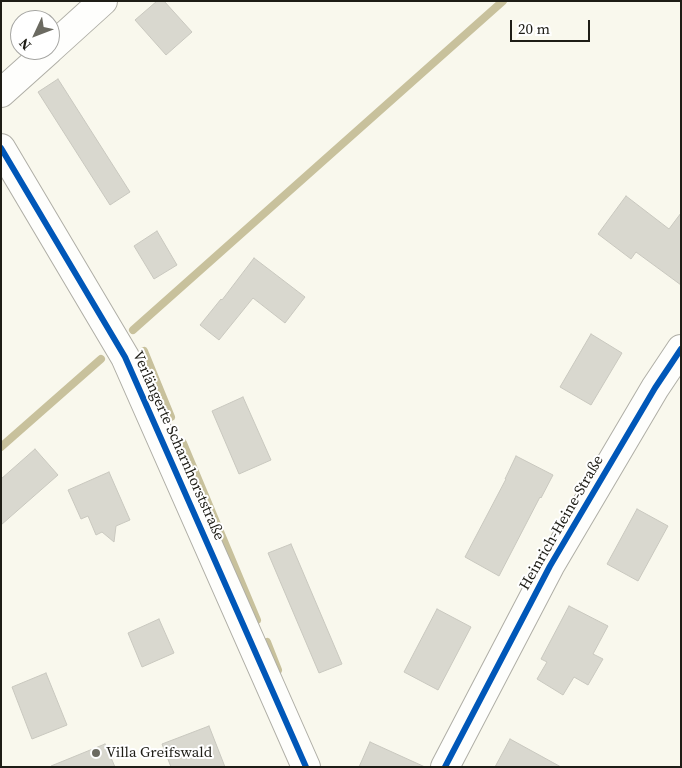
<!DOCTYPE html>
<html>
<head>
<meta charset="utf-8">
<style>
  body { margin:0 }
  #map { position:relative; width:682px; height:768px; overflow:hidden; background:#f9f8ed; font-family:"Source Serif 4",serif }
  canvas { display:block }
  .frame { position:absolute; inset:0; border:2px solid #1e1d16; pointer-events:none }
  .north { position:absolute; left:10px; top:10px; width:50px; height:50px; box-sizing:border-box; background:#fff; border:1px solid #a5a5a2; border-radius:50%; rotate:227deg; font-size:14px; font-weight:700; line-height:20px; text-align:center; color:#1e1d16 }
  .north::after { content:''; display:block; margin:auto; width:18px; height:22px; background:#6b6a61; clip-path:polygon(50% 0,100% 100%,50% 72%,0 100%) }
  .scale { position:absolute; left:510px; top:20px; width:80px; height:22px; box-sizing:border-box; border:2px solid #1e1d16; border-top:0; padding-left:6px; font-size:15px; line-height:18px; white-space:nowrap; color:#1e1d16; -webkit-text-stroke:4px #fff; paint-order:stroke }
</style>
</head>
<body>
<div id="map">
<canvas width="682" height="768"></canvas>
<div class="frame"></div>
<div class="north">N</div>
<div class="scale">20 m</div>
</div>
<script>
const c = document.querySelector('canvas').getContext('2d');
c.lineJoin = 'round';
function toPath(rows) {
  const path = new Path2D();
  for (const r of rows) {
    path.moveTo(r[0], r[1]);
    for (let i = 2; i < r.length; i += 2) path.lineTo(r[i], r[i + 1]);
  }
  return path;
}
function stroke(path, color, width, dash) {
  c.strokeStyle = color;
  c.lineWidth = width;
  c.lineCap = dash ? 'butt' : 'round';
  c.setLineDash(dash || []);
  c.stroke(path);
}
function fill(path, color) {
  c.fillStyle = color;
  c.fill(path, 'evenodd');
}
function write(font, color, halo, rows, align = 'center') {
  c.font = font + ' "Source Serif 4",serif';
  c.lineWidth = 4;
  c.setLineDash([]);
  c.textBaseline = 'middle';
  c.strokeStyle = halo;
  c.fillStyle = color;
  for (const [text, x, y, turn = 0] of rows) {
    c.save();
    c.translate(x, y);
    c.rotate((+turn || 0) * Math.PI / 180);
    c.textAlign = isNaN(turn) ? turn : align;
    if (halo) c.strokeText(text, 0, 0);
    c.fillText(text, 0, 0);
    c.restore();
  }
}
const stream = toPath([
  [133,330,503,1],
  [144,351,171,417],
  [183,443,257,620],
  [1,447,101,359],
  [267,642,278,670]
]);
const building = toPath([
  [157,1,164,1,192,32,166,55,135,20,157,1],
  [58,79,130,192,110,205,38,92,58,79],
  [626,196,669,229,681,213,681,285,636,252,631,259,598,234,626,196],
  [157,231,177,265,154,279,134,246,157,231],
  [254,258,305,297,285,323,253,298,219,340,200,325,221,299,222,300,254,258],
  [591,334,622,353,591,405,560,387,591,334],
  [243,397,271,460,239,474,212,411,243,397],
  [35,449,58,475,1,525,1,479,35,449],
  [516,456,553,475,541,498,540,497,499,576,465,557,506,479,505,479,516,456],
  [109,472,130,520,116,526,114,542,102,532,96,535,88,516,81,519,68,490,109,472],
  [637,509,668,526,638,581,607,564,637,509],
  [291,544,342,664,319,673,268,553,291,544],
  [569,606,608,626,593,654,603,659,588,685,574,677,563,695,537,679,547,662,541,659,569,606],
  [437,609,471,627,438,690,404,672,437,609],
  [159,619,174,653,142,667,128,633,159,619],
  [46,673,67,725,32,739,12,687,46,673],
  [209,726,225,767,171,767,162,744,209,726],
  [510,739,561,767,495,767,510,739],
  [370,742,425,767,359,767,370,742],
  [105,744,115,767,51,767,51,766,105,744]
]);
const minor = toPath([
  [50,49,103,1],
  [1,93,49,50],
  [1,148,125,357,306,767],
  [445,767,550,566,655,388,681,349]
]);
const cycleway = toPath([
  [1,148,125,357,306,767],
  [445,767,550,566,655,388,681,349]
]);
const markers = [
  [96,753,5,"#6b6a61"]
];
const streetNames = [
  ["Verlängerte Scharnhorststraße",178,446,66],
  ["Heinrich-Heine-Straße",562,523,-60]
];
const poiNames = [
  ["Villa Greifswald",106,753]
];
stroke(stream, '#c8c19c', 8);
fill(building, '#d9d8cf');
stroke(building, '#c9c8bf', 1);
stroke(minor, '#afaea6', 30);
stroke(minor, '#fefefc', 28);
stroke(cycleway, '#0057b8', 6);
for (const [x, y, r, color] of markers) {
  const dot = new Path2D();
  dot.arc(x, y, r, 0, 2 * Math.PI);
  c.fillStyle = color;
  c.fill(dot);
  stroke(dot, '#fff', 2);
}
write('15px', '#1e1d16', '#fff', streetNames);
write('15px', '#1e1d16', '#fff', poiNames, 'left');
</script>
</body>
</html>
